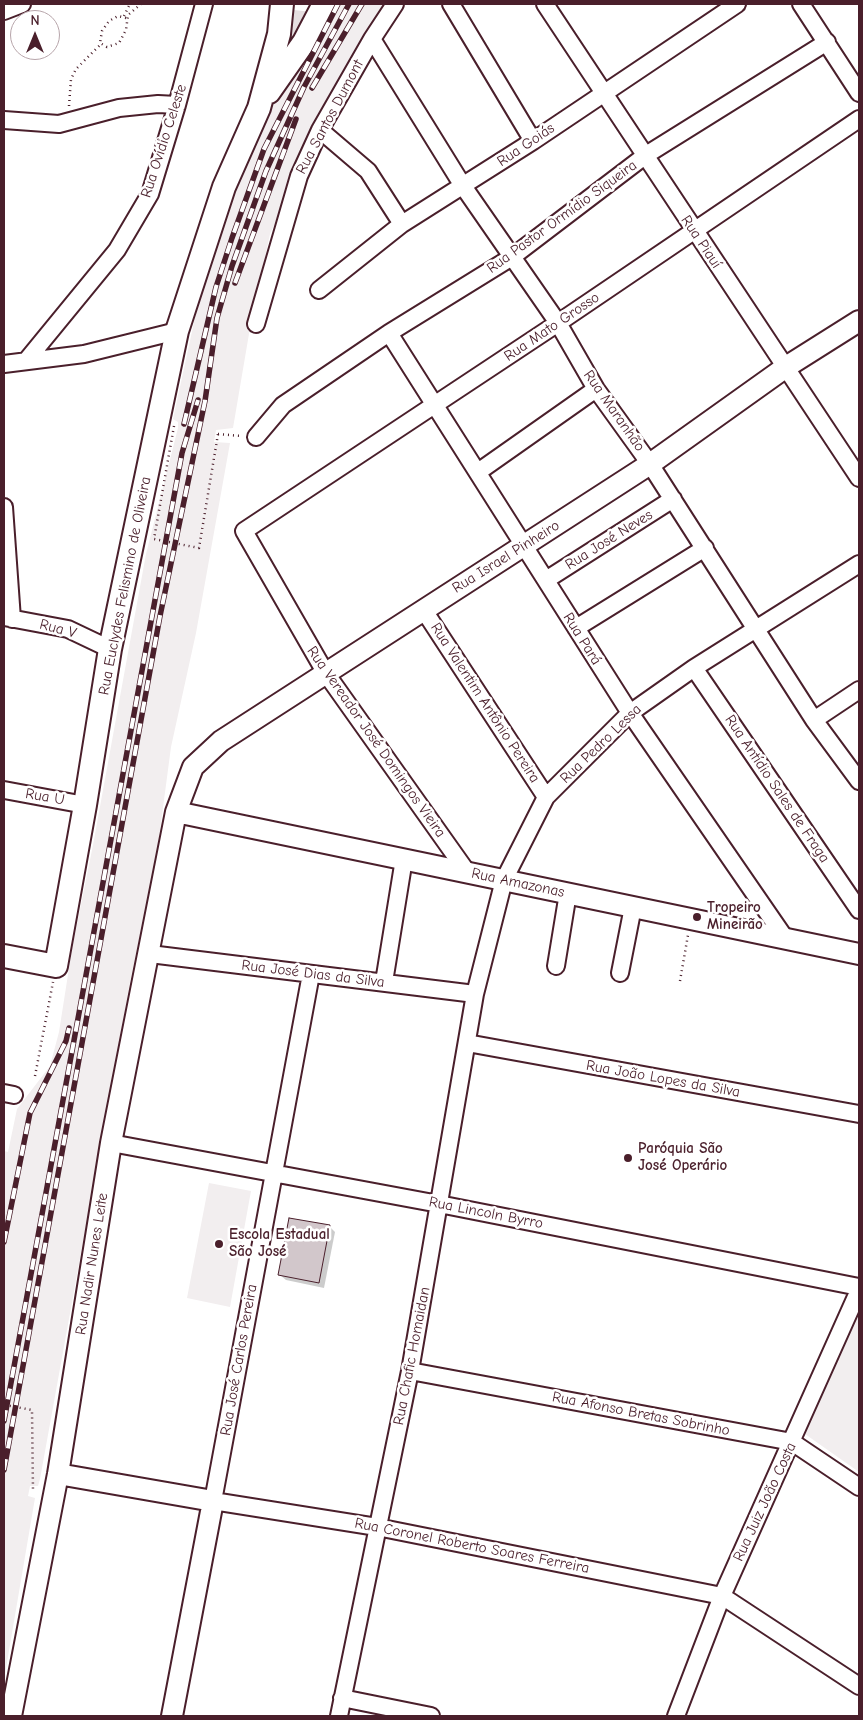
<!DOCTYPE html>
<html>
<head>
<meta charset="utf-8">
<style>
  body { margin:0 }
  #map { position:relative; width:863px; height:1720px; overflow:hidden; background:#fff; font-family:"Comic Neue",sans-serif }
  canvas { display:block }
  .frame { position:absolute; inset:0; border:5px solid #4a1f2b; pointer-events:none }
  .north { position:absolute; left:10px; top:10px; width:50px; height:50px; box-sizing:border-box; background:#fff; border:1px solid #b7a5aa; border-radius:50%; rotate:0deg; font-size:14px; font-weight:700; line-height:20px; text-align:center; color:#4a1f2b }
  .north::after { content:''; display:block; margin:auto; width:18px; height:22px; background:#4a1f2b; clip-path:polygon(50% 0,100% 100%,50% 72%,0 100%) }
</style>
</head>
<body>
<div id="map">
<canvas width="863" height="1720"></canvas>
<div class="frame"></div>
<div class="north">N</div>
</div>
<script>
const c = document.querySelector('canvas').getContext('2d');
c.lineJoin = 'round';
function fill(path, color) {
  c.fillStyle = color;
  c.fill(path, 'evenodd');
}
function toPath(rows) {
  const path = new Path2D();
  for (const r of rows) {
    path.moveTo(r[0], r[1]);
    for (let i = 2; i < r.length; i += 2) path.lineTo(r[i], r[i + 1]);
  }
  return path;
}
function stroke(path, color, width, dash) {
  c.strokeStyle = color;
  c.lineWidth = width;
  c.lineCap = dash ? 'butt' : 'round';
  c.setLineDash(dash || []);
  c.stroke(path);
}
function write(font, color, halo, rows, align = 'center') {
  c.font = font + ' "Comic Neue",sans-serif';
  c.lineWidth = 5;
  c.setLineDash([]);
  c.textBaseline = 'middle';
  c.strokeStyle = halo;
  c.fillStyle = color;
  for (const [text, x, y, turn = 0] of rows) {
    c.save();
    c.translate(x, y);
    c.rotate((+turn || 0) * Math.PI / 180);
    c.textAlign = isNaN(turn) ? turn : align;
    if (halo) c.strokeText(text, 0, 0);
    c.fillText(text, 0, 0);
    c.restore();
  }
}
const built = toPath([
  [334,4,384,4,361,42,323,117,270,234,250,328,233,428,216,430,214,442,230,443,196,633,171,747,157,853,130,982,40,1479,38,1486,30,1486,28,1496,35,1498,4,1680,4,1151,8,1152,17,1109,50,1066,59,1032,72,949,93,845,146,554,178,428,178,422,173,419,196,313,213,255,259,125],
  [209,1183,251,1191,230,1307,187,1298],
  [859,1312,859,1472,805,1434]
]);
const green = toPath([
  [286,7,294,10,313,12,277,66]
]);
const shadow = toPath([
  [329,1226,335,1232,324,1288,286,1280,280,1275]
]);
const building = toPath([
  [289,1218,330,1225,319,1283,278,1275,289,1218]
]);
const path = toPath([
  [124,16,130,4],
  [126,18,118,16,109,21,102,31,100,43,107,47,119,43,126,30,128,15,141,4],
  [69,106,71,79,76,69,101,44],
  [218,434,241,436],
  [680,981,688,935],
  [35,1076,53,982]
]);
const minor = toPath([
  [451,4,533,141],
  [545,4,859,478],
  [801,4,859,93],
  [4,11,22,4],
  [372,39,463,186,558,323,596,389,650,464,814,720,859,781],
  [4,120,59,124,119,108,158,104,177,105],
  [320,130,368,171,402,224],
  [319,290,402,224,533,141,737,4],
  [256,324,299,176,320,130,372,39,395,4],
  [389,333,630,713,785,938],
  [26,361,117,250,150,194,177,105,204,4],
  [4,364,84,354,177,331],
  [256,437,283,405,389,333,512,257,646,155,827,42],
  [478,472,596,389],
  [4,507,12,619],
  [546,580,673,499],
  [423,609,546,797],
  [4,617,68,629,110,649],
  [576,628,705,548],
  [694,668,859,910],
  [814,720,859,690],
  [4,790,85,805],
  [467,872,325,672,244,531,558,323,859,119],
  [150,954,475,994],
  [556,966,568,893],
  [620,973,633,907],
  [311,974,213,1501,377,1527,722,1596,859,1686],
  [384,982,404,859],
  [467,1043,859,1114],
  [4,1093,14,1095],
  [111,1143,439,1204,859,1287],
  [410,1371,792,1442,859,1487],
  [342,1698,431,1716],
  [339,1716,410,1371,475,994,504,880,546,797,630,713,694,668,859,564],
  [676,1716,722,1596,859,1290]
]);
const tertiary = toPath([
  [176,812,859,954],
  [58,1474,213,1501,172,1716],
  [11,1716,58,1474,111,1143,176,812,193,767,221,741,650,464,786,367,859,321]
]);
const secondary = toPath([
  [269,92,304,42,324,4],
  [4,956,56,966,85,805,110,649,177,331,224,187,259,108,279,34,282,4]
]);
const rail = toPath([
  [312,88,362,4],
  [235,283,296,119],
  [184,424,216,287,232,238,264,149,338,4],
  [4,1242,30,1113,66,1041,69,1028],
  [4,1421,182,453,198,400],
  [4,1470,160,616,205,401,217,318,232,266,266,171,304,87,349,4]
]);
const pathBridge = toPath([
  [174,426,154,539,199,548,218,434],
  [4,1410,5,1405,32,1410,33,1491]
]);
const markers = [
  [697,917,5,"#4a1f2b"],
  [628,1158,5,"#4a1f2b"],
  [219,1244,5,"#4a1f2b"]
];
const streetNames = [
  ["Rua Santos Dumont",330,117,-62],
  ["Rua Ovídio Celeste",164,141,-72],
  ["Rua Goiás",526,145,-34],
  ["Rua Pastor Ormídio Siqueira",562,217,-36],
  ["Rua Piauí",701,242,56],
  ["Rua Mato Grosso",552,327,-34],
  ["Rua Maranhão",614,411,55],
  ["Rua José Neves",609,540,-32],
  ["Rua Israel Pinheiro",506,557,-32],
  ["Rua Euclydes Felismino de Oliveira",125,586,-79],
  ["Rua V",58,629,15],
  ["Rua Pará",582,639,58],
  ["Rua Valentim Antônio Pereira",485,703,57],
  ["Rua Vereador José Domingos Vieira",376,742,55],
  ["Rua Pedro Lessa",601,744,-44],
  ["Rua Antídio Sales de Fraga",777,789,56],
  ["Rua U",45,797,10],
  ["Rua Amazonas",518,883,12],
  ["Rua José Dias da Silva",313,974,7],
  ["Rua João Lopes da Silva",663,1079,10],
  ["Rua Lincoln Byrro",486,1213,11],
  ["Rua Nadir Nunes Leite",92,1264,-81],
  ["Rua Chafic Homaidan",412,1356,-79],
  ["Rua José Carlos Pereira",239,1360,-80],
  ["Rua Afonso Bretas Sobrinho",641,1414,11],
  ["Rua Juiz João Costa",765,1502,-65],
  ["Rua Coronel Roberto Soares Ferreira",472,1546,11]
];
const poiNames = [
  ["Tropeiro",707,908],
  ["Mineirão",707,925],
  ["Paróquia São",638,1149],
  ["José Operário",638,1166],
  ["Escola Estadual",229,1235],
  ["São José",229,1252]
];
fill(built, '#f2eeef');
fill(green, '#e5dee0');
fill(shadow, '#0003');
fill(building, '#d2c7cb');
stroke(building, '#4a1f2b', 1);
stroke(minor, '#4a1f2b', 20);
stroke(tertiary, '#4a1f2b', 24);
stroke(secondary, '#4a1f2b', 26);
stroke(path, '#4a1f2b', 2.5, [1, 4]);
stroke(minor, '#fff', 16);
stroke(tertiary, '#fff', 20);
stroke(secondary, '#fff', 22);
stroke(rail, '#4a1f2b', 5.5);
stroke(rail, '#fff', 4, [11]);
stroke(pathBridge, '#4a1f2b', 2.5, [1, 4]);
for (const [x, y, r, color] of markers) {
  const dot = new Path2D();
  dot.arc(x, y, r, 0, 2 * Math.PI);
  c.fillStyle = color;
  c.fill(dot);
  stroke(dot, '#fff', 2);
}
write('15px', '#4a1f2b', '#fff', streetNames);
write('bold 15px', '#4a1f2b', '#fff', poiNames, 'left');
</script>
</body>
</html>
